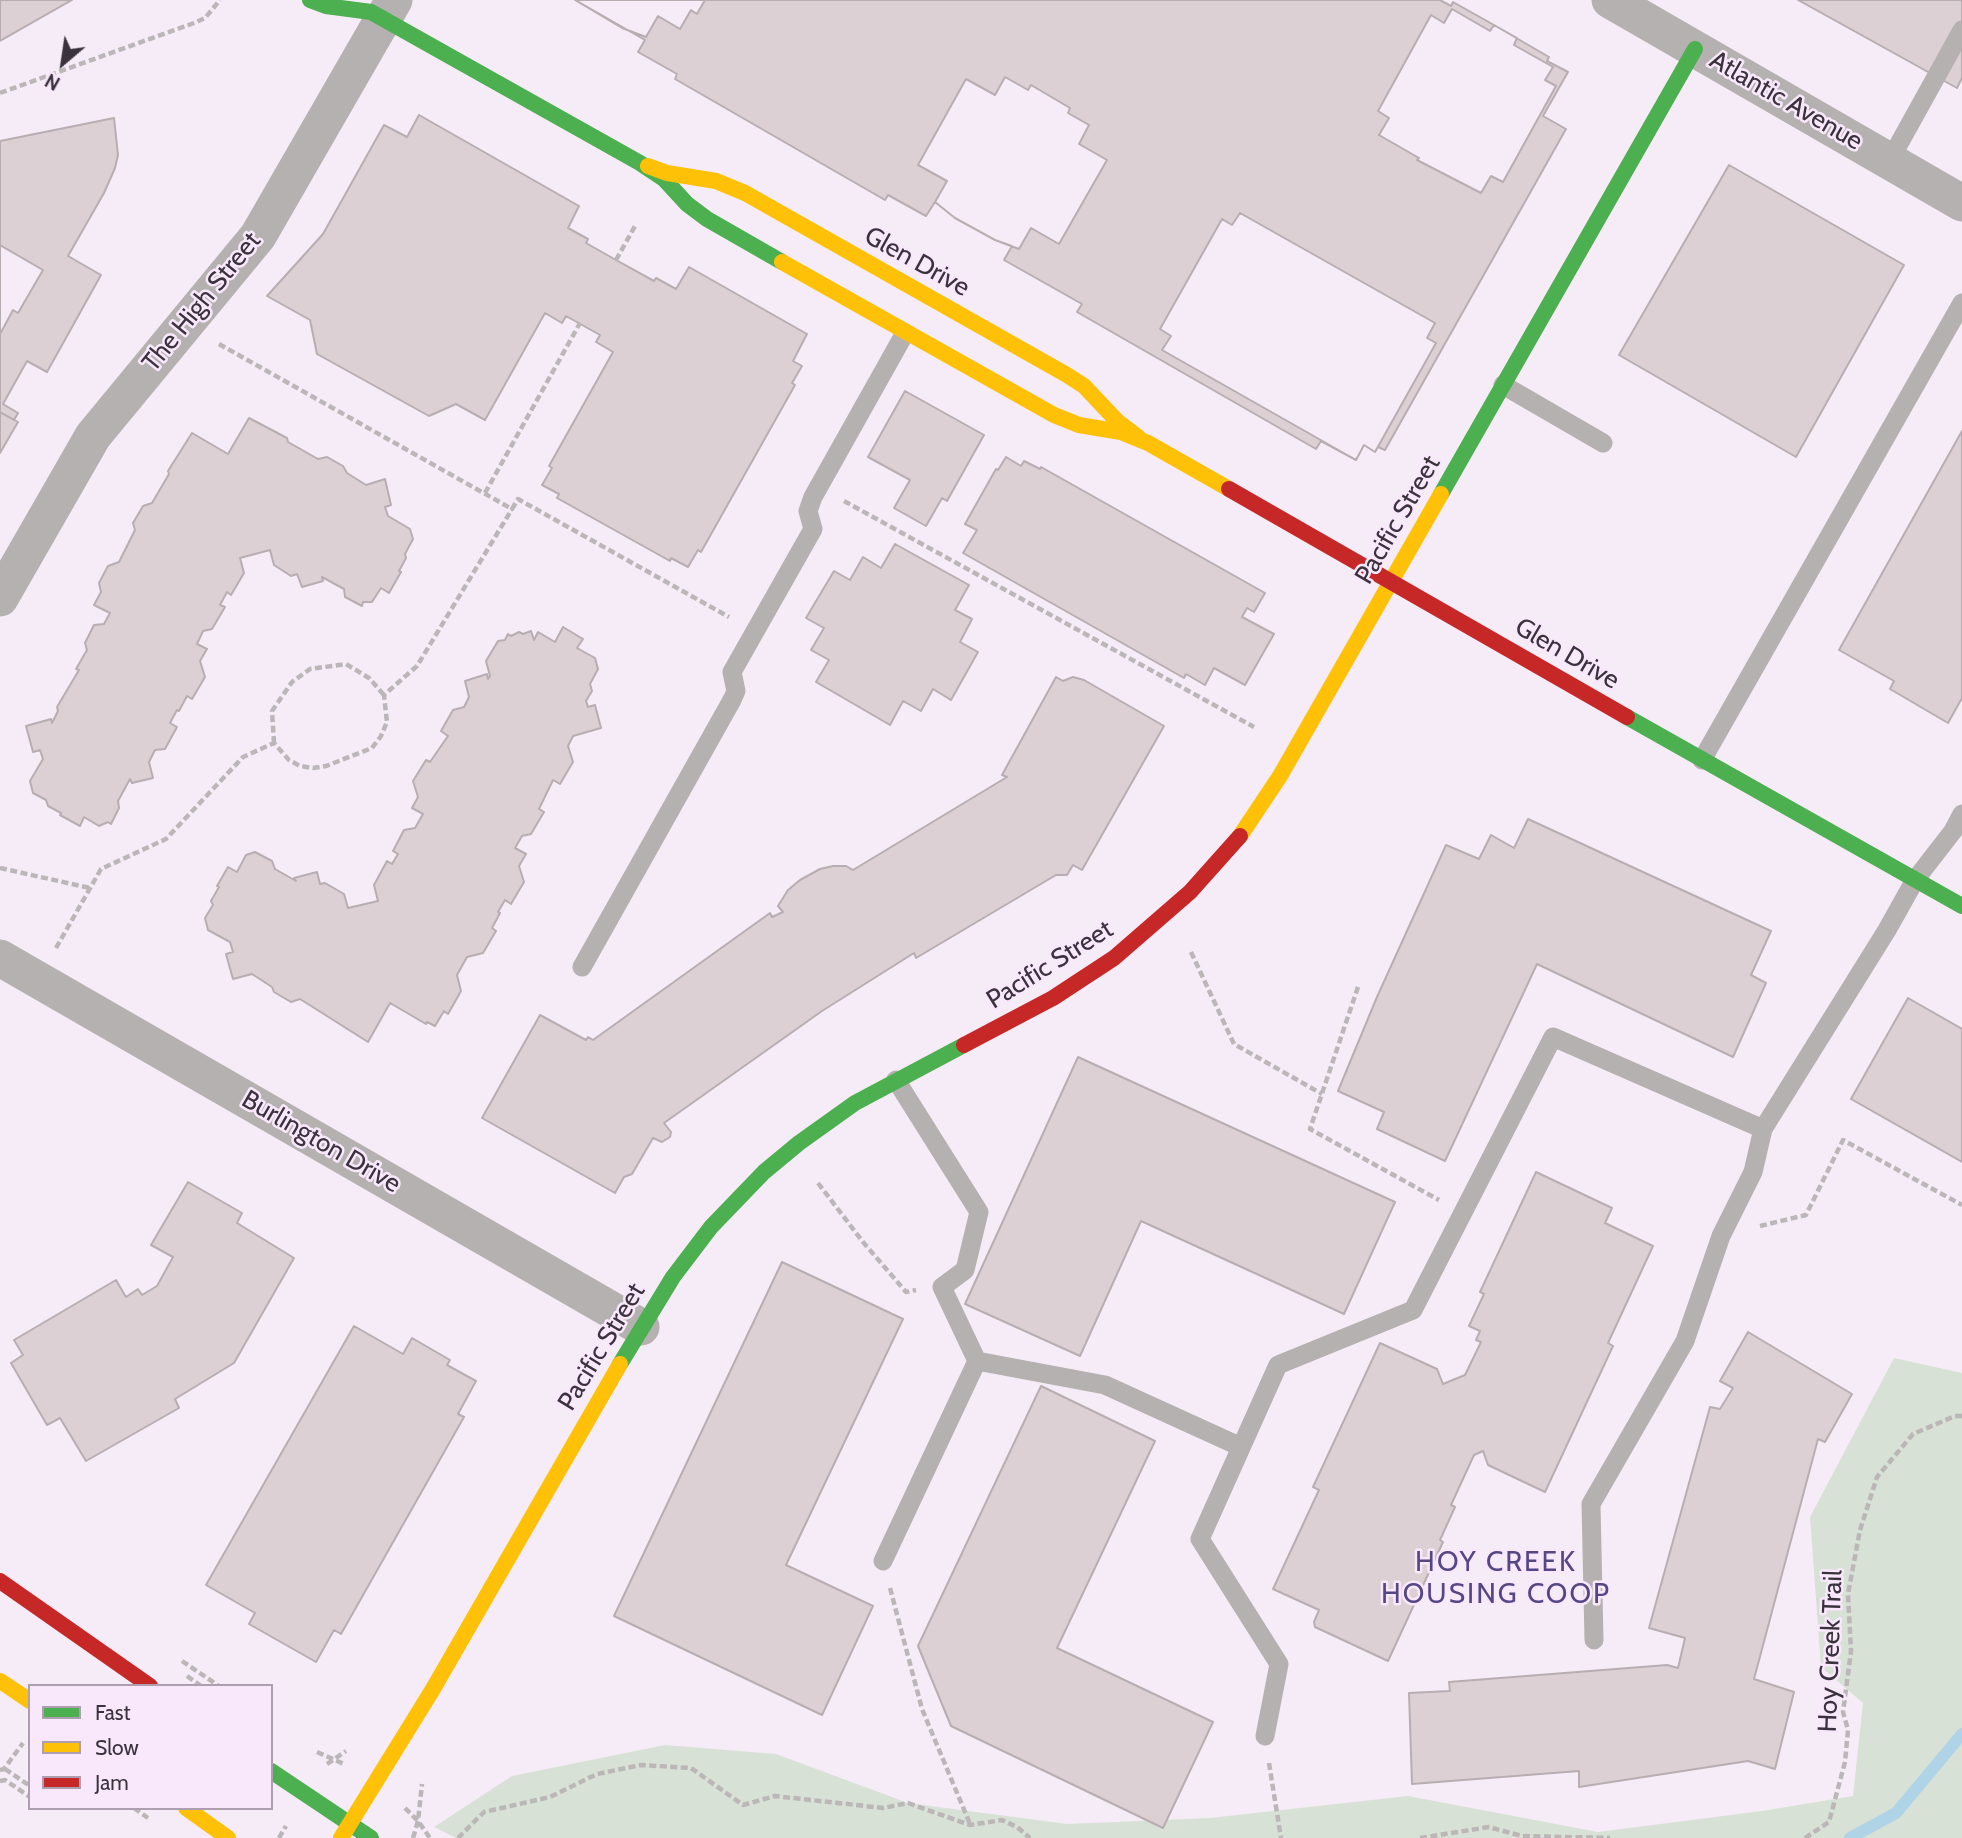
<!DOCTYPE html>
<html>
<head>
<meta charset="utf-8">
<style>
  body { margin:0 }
  #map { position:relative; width:1962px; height:1838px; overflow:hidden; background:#f6ecf7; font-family:Cabin,sans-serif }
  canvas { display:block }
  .legend { position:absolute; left:28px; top:1684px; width:245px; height:126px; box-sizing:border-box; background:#f9e8fc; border:2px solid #ad9faf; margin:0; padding:9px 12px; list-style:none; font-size:21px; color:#3a323c }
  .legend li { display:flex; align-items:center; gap:14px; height:35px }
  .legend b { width:35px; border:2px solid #ad9faf }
  .north { position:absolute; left:28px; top:28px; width:70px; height:70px; -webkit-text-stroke:5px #f9e8fc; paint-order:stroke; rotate:209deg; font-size:19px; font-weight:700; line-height:28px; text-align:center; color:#3a323c }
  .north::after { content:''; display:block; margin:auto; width:24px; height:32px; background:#3a323c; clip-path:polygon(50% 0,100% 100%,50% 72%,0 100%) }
</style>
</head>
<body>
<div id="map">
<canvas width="1962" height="1838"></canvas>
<ul class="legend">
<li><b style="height:9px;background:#4caf50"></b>Fast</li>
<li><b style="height:9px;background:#ffc107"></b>Slow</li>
<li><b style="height:9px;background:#c62828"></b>Jam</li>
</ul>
<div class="north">N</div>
</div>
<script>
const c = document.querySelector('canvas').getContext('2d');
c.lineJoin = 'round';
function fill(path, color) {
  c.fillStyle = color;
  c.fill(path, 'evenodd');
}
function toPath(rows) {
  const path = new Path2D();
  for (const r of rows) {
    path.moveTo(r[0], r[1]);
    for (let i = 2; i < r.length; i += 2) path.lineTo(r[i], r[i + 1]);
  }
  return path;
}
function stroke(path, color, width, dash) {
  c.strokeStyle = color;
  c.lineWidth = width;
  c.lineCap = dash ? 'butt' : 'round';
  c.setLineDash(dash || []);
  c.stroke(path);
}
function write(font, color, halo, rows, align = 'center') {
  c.font = font + ' Cabin,sans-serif';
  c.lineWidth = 5;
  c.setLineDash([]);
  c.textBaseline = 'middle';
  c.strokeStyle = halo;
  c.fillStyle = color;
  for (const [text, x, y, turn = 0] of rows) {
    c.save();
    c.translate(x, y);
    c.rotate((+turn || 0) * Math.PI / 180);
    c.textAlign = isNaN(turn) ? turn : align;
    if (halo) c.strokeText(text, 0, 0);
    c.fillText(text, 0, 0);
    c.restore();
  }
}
const green = toPath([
  [1894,1358,1962,1373,1962,1838,456,1838,434,1827,512,1776,665,1745,776,1754,908,1803,1067,1824,1210,1818,1408,1796,1598,1832,1762,1811,1853,1796,1863,1703,1821,1667,1810,1517]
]);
const stream = toPath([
  [1850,1838,1896,1813,1962,1734]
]);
const building = toPath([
  [0,0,72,0,0,41,0,0],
  [575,0,705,0,697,14,691,10,680,29,658,16,646,37,622,28,575,0],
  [575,0,1440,0,1451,6,1453,2,1494,25,1549,57,1547,61,1568,72,1543,116,1566,129,1385,450,1378,447,1375,452,1364,445,1356,460,1321,441,1316,449,1077,312,1082,304,1004,260,1012,246,995,240,955,218,935,202,926,216,888,195,885,200,675,79,677,74,638,52,645,40,575,0],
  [1798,0,1962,0,1962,78,1957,88,1798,0],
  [1452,9,1490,31,1494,25,1517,38,1514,45,1553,67,1545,80,1556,86,1503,182,1491,176,1481,193,1417,160,1419,158,1379,135,1389,118,1378,111,1431,15,1444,23,1452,9],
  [1005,77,1028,90,1031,85,1070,108,1068,113,1089,125,1079,144,1107,160,1059,244,1031,228,1019,249,995,240,955,218,935,202,947,181,918,165,966,79,995,95,1005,77],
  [419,115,579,206,568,228,588,239,586,243,616,260,654,281,656,278,676,289,689,267,807,334,793,361,802,366,792,383,795,385,701,552,698,550,688,567,671,558,670,561,557,498,559,494,542,485,552,468,549,466,613,352,596,342,600,335,566,316,562,323,545,313,485,420,456,404,429,416,317,354,310,320,267,296,323,234,384,125,407,137,419,115],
  [114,118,118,155,115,168,104,193,68,256,101,275,47,372,27,361,3,404,18,413,14,420,0,412,0,141,114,118],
  [1729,165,1904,265,1796,457,1619,355,1729,165],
  [1240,213,1435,323,1427,338,1436,343,1375,452,1364,445,1356,460,1162,350,1171,336,1160,329,1222,219,1232,225,1240,213],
  [0,245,43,270,18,313,13,310,0,334,0,245],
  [905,391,984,435,947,501,942,498,926,526,894,508,910,480,868,457,905,391],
  [0,412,18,422,0,453,0,412],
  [249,418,287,438,288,442,318,459,327,457,343,466,347,473,366,485,385,479,391,505,385,507,388,516,410,529,413,539,405,554,406,558,399,571,401,572,389,593,381,588,372,602,363,602,362,606,345,597,344,589,322,577,323,581,302,587,297,574,291,576,274,565,270,550,240,558,244,573,231,595,227,592,220,605,225,607,212,629,203,631,197,644,207,649,200,661,205,677,192,699,187,696,179,711,177,710,170,723,177,727,165,749,155,750,149,762,153,778,132,783,130,779,118,801,119,808,111,824,108,822,99,826,84,817,80,826,60,815,61,813,48,806,46,800,33,793,30,781,43,759,40,750,33,752,26,726,51,719,52,723,58,711,57,707,79,670,76,669,87,650,85,643,94,625,104,624,110,613,94,605,101,592,99,583,108,566,119,562,135,530,133,523,143,506,152,503,169,474,168,471,192,433,228,454,249,418],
  [1962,431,1962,698,1948,723,1890,689,1894,681,1839,650,1962,431],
  [1006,457,1021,466,1024,461,1040,469,1041,467,1265,593,1254,612,1247,608,1242,617,1274,634,1245,685,1214,668,1205,685,1186,674,1184,678,963,553,977,530,965,524,996,469,998,470,1006,457],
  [895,544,969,585,955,610,972,619,960,642,978,652,951,700,933,689,921,711,903,701,890,725,816,682,829,660,811,650,824,628,806,618,834,571,850,580,863,557,881,568,895,544],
  [563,627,583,639,577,648,595,658,598,669,590,684,592,691,586,701,588,707,595,705,601,728,573,736,568,746,573,762,560,784,553,780,539,809,544,812,531,834,522,836,515,848,526,854,519,866,524,882,511,904,505,900,498,912,500,913,492,928,496,931,483,953,467,957,457,975,461,991,448,1014,444,1011,435,1026,427,1022,426,1024,390,1003,368,1042,300,999,291,1002,274,992,272,987,252,974,233,979,226,954,233,952,230,942,208,930,205,918,213,905,211,901,219,887,217,886,228,867,237,872,246,855,255,852,272,861,275,869,296,881,294,878,317,872,320,884,325,883,344,894,348,908,378,901,374,885,387,861,392,864,398,854,393,851,404,830,415,828,423,814,412,808,418,797,413,781,426,760,430,762,448,736,441,731,453,710,464,707,469,697,465,681,487,674,488,679,490,676,486,661,498,641,505,640,508,634,511,636,519,632,523,634,531,631,534,640,538,632,555,642,563,627],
  [1056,677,1063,681,1073,677,1084,680,1164,726,1082,870,1073,865,1067,875,1056,875,916,958,914,953,822,1011,664,1123,671,1132,670,1137,662,1142,653,1138,632,1174,624,1177,615,1193,482,1118,540,1015,586,1040,588,1037,593,1040,770,913,772,917,783,912,778,906,788,890,800,880,820,869,833,866,846,866,853,870,1007,777,1002,775,1056,677],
  [1528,819,1771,931,1751,975,1766,983,1733,1057,1537,964,1445,1161,1377,1129,1384,1112,1338,1091,1377,997,1446,845,1479,859,1491,835,1514,848,1528,819],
  [1908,998,1962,1029,1962,1162,1851,1099,1908,998],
  [1078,1057,1395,1202,1344,1314,1141,1221,1080,1356,965,1304,1078,1057],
  [1536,1172,1612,1208,1605,1223,1653,1246,1608,1343,1613,1346,1545,1492,1488,1465,1483,1451,1474,1455,1451,1505,1455,1507,1440,1540,1443,1542,1388,1661,1315,1627,1314,1622,1319,1610,1273,1589,1319,1490,1313,1487,1380,1343,1437,1369,1443,1384,1465,1375,1481,1342,1476,1340,1480,1331,1469,1326,1484,1294,1480,1292,1536,1172],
  [188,1182,242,1213,237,1223,294,1258,234,1363,175,1399,179,1408,86,1461,60,1418,47,1425,11,1363,23,1355,14,1340,116,1280,126,1297,138,1289,142,1295,157,1286,173,1257,151,1245,188,1182],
  [782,1262,903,1319,786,1565,873,1606,822,1715,614,1616,782,1262],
  [354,1326,403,1354,412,1338,450,1360,447,1365,476,1381,458,1414,464,1417,341,1634,334,1630,316,1662,249,1624,255,1613,206,1585,354,1326],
  [1748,1332,1852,1394,1825,1442,1818,1439,1754,1679,1794,1692,1775,1769,1748,1761,1579,1787,1579,1771,1412,1784,1409,1693,1450,1691,1449,1682,1667,1665,1678,1668,1685,1638,1649,1628,1710,1407,1720,1409,1733,1388,1720,1381,1748,1332],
  [1041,1386,1155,1441,1057,1648,1213,1722,1163,1828,951,1726,918,1646,1041,1386]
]);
const path = toPath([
  [0,93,194,23,205,18,220,0],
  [616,260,635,226],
  [219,344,512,509,518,499,729,617],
  [485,493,580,323],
  [844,501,1254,727],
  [274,743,272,711,292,682,310,669,346,664,369,678,384,695],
  [0,868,90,888],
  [56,948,101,869,166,839,243,757,274,743,289,760,300,766,313,768,326,766,372,748,381,736,387,722,384,695,417,666,512,509],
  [1191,952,1234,1044,1322,1094],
  [1358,987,1310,1129,1439,1200],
  [818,1183,863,1242,906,1292,916,1290],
  [1760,1226,1806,1215,1843,1140,1962,1205],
  [890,1588,922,1709,970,1824],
  [182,1661,219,1686],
  [187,1676,201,1686],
  [317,1752,344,1764],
  [1269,1763,1281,1838],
  [327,1764,346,1751],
  [5,1769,30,1786],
  [0,1770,4,1769,23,1743],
  [0,1781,5,1780,30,1797],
  [134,1808,148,1818],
  [405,1808,418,1821,430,1838],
  [279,1838,286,1826],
  [413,1838,418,1821,422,1784],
  [458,1838,484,1812,550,1797,597,1774,641,1765,691,1768,743,1805,775,1796,883,1808,908,1803,970,1825,1002,1820,1017,1827,1030,1838],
  [1420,1838,1489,1827,1522,1836,1610,1838],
  [1805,1838,1829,1822,1845,1762,1848,1730,1843,1712,1851,1651,1848,1594,1860,1530,1877,1477,1913,1434,1955,1416,1962,1416]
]);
const lane = toPath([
  [1890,160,1962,30],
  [1503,385,1603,443],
  [1702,760,1962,303],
  [582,967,732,700,736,691,732,672,813,529,808,511,813,497,905,333],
  [896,1080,979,1212,965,1270,942,1287,977,1361],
  [883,1561,977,1361,1105,1385,1241,1447],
  [1594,1640,1591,1504,1685,1341,1721,1236,1753,1172,1763,1129,1887,930,1915,880,1953,831,1962,814],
  [1265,1736,1279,1664,1200,1539,1278,1365,1413,1310,1553,1037,1763,1129]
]);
const street = toPath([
  [1610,0,1962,203],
  [0,598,93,436,258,236,394,0],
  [0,958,641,1327]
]);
const fast = toPath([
  [310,0,326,6,371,12,640,163,664,179,687,204,707,219,782,262],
  [1441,494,1695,49],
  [1627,717,1962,906],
  [620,1364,673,1277,711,1227,764,1172,799,1143,855,1103,964,1045],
  [271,1771,371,1838]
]);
const slow = toPath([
  [648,166,667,173,716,181,745,193,1067,375,1084,386,1118,422,1138,437],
  [782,262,1054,415,1079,425,1121,432,1148,443,1229,489],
  [1240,836,1280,776,1441,494],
  [0,1681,30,1701],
  [186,1808,228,1838],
  [341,1838,433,1689,620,1364]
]);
const jam = toPath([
  [1229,489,1627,717],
  [964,1045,1053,998,1114,958,1190,892,1240,836],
  [0,1581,150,1686]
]);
const streetNames = [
  ["Atlantic Avenue",1786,101,30],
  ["Glen Drive",917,262,29],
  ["The High Street",202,302,-51],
  ["Pacific Street",1398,520,-60],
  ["Glen Drive",1567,654,30],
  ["Pacific Street",1050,965,-32],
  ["Burlington Drive",321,1142,30],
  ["Pacific Street",602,1347,-59],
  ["Hoy Creek Trail",1831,1651,-88]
];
const neighbourhoodNames = [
  ["HOY CREEK",1496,1563],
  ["HOUSING COOP",1496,1595]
];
fill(green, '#d8e1d5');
stroke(stream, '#afd4e7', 12);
fill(building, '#dcd0d4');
stroke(building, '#b8aeb1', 2);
stroke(path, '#bbb6b8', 4.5, [7, 3.5]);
stroke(lane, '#b5b1b0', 19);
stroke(street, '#b5b1b0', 37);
stroke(fast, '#4caf50', 16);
stroke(slow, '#ffc107', 16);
stroke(jam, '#c62828', 16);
write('26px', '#3a323c', '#f9e8fc', streetNames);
c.letterSpacing = '2px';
write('28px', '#554684', '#f9e8fc', neighbourhoodNames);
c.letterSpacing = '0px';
</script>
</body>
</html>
